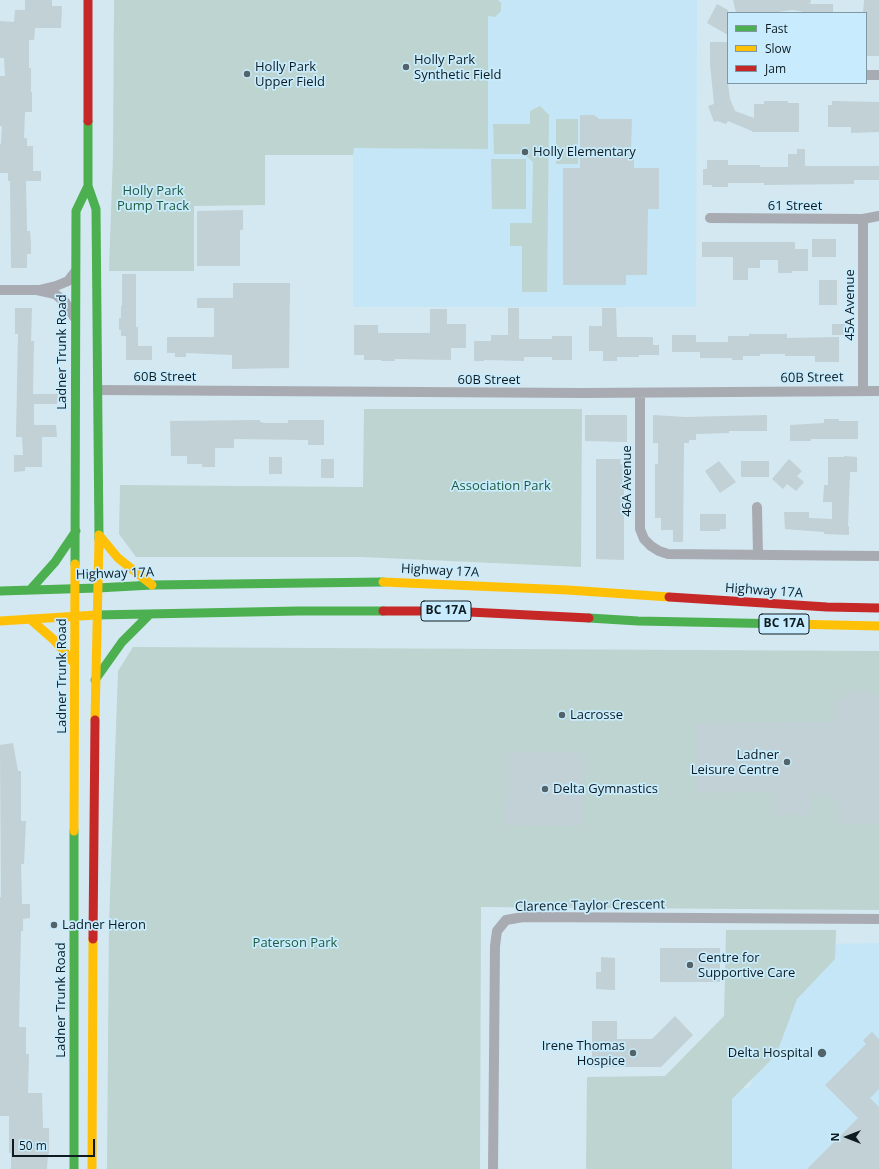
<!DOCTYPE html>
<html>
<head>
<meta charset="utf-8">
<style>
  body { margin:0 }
  #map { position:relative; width:879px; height:1169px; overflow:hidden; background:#d4e8f1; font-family:"Open Sans",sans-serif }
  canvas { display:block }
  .legend { position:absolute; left:727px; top:12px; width:140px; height:72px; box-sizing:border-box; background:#c8ecfd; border:1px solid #7e99a5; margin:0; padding:5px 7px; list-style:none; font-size:12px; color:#0e1c22 }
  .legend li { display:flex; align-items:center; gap:8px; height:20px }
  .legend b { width:20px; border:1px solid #7e99a5 }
  .north { position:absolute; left:827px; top:1117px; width:40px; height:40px; -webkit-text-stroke:3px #c8ecfd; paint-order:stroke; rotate:270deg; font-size:11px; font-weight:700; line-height:16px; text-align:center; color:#0e1c22 }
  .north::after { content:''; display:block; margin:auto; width:14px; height:18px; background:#0e1c22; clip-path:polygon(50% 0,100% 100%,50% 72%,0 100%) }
  .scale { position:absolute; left:12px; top:1139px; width:83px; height:18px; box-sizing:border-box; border:2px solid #0e1c22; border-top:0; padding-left:5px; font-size:12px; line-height:14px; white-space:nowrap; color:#0e1c22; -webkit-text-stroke:3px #c8ecfd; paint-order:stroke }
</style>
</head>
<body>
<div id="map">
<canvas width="879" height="1169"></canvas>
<ul class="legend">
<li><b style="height:5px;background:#4caf50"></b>Fast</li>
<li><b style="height:5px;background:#ffc107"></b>Slow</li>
<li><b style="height:5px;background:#c62828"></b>Jam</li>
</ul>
<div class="north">N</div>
<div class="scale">50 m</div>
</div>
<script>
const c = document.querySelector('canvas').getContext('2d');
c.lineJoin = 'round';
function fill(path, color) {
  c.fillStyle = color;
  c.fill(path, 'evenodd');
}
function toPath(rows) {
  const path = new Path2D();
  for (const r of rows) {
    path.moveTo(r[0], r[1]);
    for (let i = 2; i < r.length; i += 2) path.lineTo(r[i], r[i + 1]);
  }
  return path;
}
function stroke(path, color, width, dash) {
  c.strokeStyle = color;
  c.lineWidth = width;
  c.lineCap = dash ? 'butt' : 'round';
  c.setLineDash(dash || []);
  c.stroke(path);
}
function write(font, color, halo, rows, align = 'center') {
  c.font = font + ' "Open Sans",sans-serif';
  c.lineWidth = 3.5;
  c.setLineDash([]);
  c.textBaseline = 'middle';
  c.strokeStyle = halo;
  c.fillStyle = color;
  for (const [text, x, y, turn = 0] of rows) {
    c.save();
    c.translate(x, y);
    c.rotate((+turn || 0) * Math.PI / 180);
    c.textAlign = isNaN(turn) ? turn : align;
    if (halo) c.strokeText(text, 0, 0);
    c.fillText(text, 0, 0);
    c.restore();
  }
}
const built = toPath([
  [488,0,697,0,696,307,353,307,353,148,488,148],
  [879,943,879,1169,587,1169,591,1080,749,1088,778,1025,825,944]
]);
const green = toPath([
  [114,0,498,0,501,3,501,11,495,17,488,16,488,149,354,148,353,155,265,155,265,205,194,206,194,271,109,271,113,154],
  [540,106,549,115,547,292,522,292,522,246,510,246,510,223,532,223,533,162,524,154,494,154,493,124,530,124,530,111],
  [556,119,578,119,578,164,556,164],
  [491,159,526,159,526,209,492,209],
  [364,409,582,409,581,567,362,557,136,557,119,534,120,485,363,487],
  [133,647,879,651,879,910,481,907,480,1169,107,1169,109,923,118,671],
  [726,930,836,930,835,959,797,999,776,1055,732,1099,732,1169,586,1169,587,1077,665,1076,724,1016]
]);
const building = toPath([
  [25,0,52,0,52,6,62,6,61,28,35,28,34,40,29,40,29,68,31,68,31,92,32,92,32,112,25,112,24,138,27,138,27,146,33,146,33,171,41,171,41,181,26,181,27,231,30,231,31,244,31,254,27,254,27,268,11,268,10,181,8,181,8,173,0,173,0,144,1,144,2,126,0,126,0,76,5,76,4,58,0,58,0,21,14,22,15,10,25,10],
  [733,0,811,0,810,4,833,4,833,13,809,13,793,10,770,13,736,13],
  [864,0,879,0,879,56,867,56,866,13,863,13],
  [717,4,728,10,728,35,707,23],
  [710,42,728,42,728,83,730,99,735,111,754,118,754,104,764,104,764,101,788,101,788,103,799,103,799,132,752,132,752,131,728,121,726,124,717,121,714,122,708,106,714,104,710,64],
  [832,101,879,102,879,132,851,133,851,127,828,127,828,105,832,105],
  [580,115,595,115,595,117,598,117,598,119,632,119,631,149,634,149,634,168,659,168,659,209,648,209,647,275,626,275,626,285,563,285,563,168,580,168],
  [797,149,805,149,805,166,879,166,879,180,854,180,854,184,764,185,764,183,728,183,728,187,712,187,712,185,703,185,703,169,707,169,707,160,728,160,728,165,760,165,760,167,788,167,788,154,797,154],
  [243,210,243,230,240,230,240,266,197,266,197,211],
  [812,239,836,239,836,257,812,257],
  [702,242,795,242,795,249,808,249,808,271,792,271,792,273,778,273,778,260,760,260,760,268,748,268,748,280,733,280,733,257,702,257],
  [122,274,136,274,136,327,138,327,138,346,152,346,152,360,126,360,126,336,121,336,121,330,119,330,119,318,121,318,121,306,122,306],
  [819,280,837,280,837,305,819,305],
  [233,283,290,283,289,368,232,369,232,355,186,353,186,357,175,357,175,353,167,353,167,337,214,337,214,308,197,308,197,298,233,298],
  [15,308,32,308,31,341,34,341,33,394,58,394,57,404,34,404,34,425,56,425,57,437,42,437,42,467,25,467,25,471,14,472,14,455,23,455,22,437,16,437,18,334,15,334],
  [508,308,519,308,519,339,552,339,552,336,572,336,572,360,552,360,552,357,524,357,524,361,484,360,484,361,474,361,474,341,491,341,491,335,508,335],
  [602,308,616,308,617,337,653,337,653,345,659,345,659,355,639,355,639,357,617,357,617,361,603,361,603,351,589,351,589,326,602,326],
  [430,309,447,309,447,324,466,324,466,348,451,348,451,360,395,359,395,361,381,361,381,360,364,360,364,355,354,355,354,325,378,325,378,333,430,333],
  [832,324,845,324,845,335,832,335],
  [749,334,787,334,787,338,839,337,839,362,815,362,815,356,785,356,785,354,760,354,760,356,743,356,743,360,732,360,732,358,700,358,700,352,672,352,672,335,696,335,696,342,728,342,728,336,749,336],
  [585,415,627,415,627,442,585,441],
  [653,415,685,417,767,415,767,431,729,431,729,433,696,434,696,440,689,440,689,443,684,443,683,542,673,542,673,530,661,530,661,518,655,518,655,464,658,464,658,443,653,443],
  [824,419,839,419,839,421,858,421,858,439,811,439,811,441,790,441,790,425,824,423],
  [260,420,260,422,265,423,288,423,288,420,324,420,324,445,308,445,308,440,234,439,234,448,215,448,215,467,202,467,202,464,187,464,187,456,171,456,170,421],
  [844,456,857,457,857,472,850,472,848,526,849,526,849,535,824,534,824,532,785,529,784,512,809,512,809,518,832,519,832,502,823,502,824,485,828,485,828,457,844,457],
  [269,457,282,457,282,474,269,474],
  [321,459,334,459,334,478,321,478],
  [596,459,621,459,620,464,624,465,624,560,596,559],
  [789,459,802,471,797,476,804,482,796,491,787,484,783,489,772,479],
  [719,461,736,482,720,493,705,471],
  [741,461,769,461,769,477,741,477],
  [700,514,726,514,726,529,720,529,720,531,700,531],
  [855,691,866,691,877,694,879,697,879,824,837,824,837,804,826,795,812,795,813,815,774,815,774,792,696,793,695,723,834,722,834,702,842,695],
  [13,743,18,771,21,771,21,821,26,821,24,864,21,864,22,904,30,904,30,918,23,919,23,931,21,931,19,1027,26,1027,26,1054,29,1054,28,1093,42,1093,43,1128,49,1128,49,1154,48,1154,47,1169,11,1169,11,1153,9,1153,9,1116,0,1116,0,897,1,897,0,745],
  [505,752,585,753,584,826,504,825],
  [660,948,720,948,720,982,660,982],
  [601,957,615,958,615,990,596,989,596,972,601,972],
  [675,1016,693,1035,661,1067,592,1067,592,1021,617,1021,617,1039,652,1039],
  [872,1032,879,1039,879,1089,870,1098,879,1107,879,1169,807,1169,858,1118,825,1085,866,1044,863,1040]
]);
const street = toPath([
  [866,75,879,75],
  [710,218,863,219,879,216],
  [863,219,863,391],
  [0,290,37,290,55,294,65,302,74,317],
  [39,290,56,286,68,281,75,272],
  [98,390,583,393,879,391],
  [640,393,640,529,644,539,651,546,659,551,668,554,879,556],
  [757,507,758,555],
  [493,1169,495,946,497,931,506,920,523,917,879,919]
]);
const fast = toPath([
  [88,121,88,186,96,209,99,539],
  [75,564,76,211,88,186],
  [97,588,152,585,383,582],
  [30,590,55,562,76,531],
  [0,591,97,588],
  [96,615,299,611,383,611],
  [589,618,638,621,789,624],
  [95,680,122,642,150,614],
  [74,1169,74,831]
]);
const slow = toPath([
  [99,535,118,558,152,585],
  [383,582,568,590,669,597],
  [30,619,54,640,74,663],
  [0,621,96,615],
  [789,624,879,626],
  [95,720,99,539],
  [74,831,75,564],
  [92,1169,93,939]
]);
const jam = toPath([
  [88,0,88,121],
  [669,597,827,607,879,608],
  [383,611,449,611,589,618],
  [93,939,95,720]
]);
const markers = [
  [406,67,4,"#53636a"],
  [247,74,4,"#53636a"],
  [525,152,4,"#53636a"],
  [562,715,4,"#53636a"],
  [787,762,4,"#53636a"],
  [545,789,4,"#53636a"],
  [54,925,4,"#53636a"],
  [690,965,4,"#53636a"],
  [633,1053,4,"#53636a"],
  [822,1053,5,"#53636a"]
];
const shields = [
  [446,611,50],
  [784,624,50]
];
const shieldNames = [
  ["BC 17A",446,611],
  ["BC 17A",784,624]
];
const poiNames = [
  ["Holly Park",414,60],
  ["Synthetic Field",414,75],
  ["Holly Park",255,67],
  ["Upper Field",255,82],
  ["Holly Elementary",533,152],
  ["Lacrosse",570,715],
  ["Ladner",779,755,"right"],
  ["Leisure Centre",779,770,"right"],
  ["Delta Gymnastics",553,789],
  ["Ladner Heron",62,925],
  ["Centre for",698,958],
  ["Supportive Care",698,973],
  ["Irene Thomas",625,1046,"right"],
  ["Hospice",625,1061,"right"],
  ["Delta Hospital",813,1053,"right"]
];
const parkNames = [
  ["Holly Park",153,191],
  ["Pump Track",153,206],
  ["Association Park",501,486],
  ["Paterson Park",295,943]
];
const streetNames = [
  ["61 Street",795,206],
  ["45A Avenue",850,305,-90],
  ["Ladner Trunk Road",62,352,-90],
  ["60B Street",165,377],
  ["60B Street",812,378,-1],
  ["60B Street",489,380],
  ["46A Avenue",627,481,-90],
  ["Highway 17A",440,571,3],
  ["Highway 17A",115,574,-2],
  ["Highway 17A",764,591,4],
  ["Ladner Trunk Road",62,676,-90],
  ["Clarence Taylor Crescent",590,906,-1],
  ["Ladner Trunk Road",61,1000,-90]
];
fill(built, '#c5e6f6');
fill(green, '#bdd4d0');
fill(building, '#c1d1d5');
stroke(street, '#a8acb2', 10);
stroke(fast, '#4caf50', 9);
stroke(slow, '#ffc107', 9);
stroke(jam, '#c62828', 9);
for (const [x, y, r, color] of markers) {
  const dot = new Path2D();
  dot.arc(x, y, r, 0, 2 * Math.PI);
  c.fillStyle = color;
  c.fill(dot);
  stroke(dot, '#c8ecfd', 1.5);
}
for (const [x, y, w] of shields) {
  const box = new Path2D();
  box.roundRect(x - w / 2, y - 10, w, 20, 3);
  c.fillStyle = '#c8ecfd';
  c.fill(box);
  stroke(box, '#0e1c22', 1);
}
write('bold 12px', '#0e1c22', null, shieldNames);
write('13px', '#0e1c22', '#c8ecfd', poiNames, 'left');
write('13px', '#1e5b3e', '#c8ecfd', parkNames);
write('13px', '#0e1c22', '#c8ecfd', streetNames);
</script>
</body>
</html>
